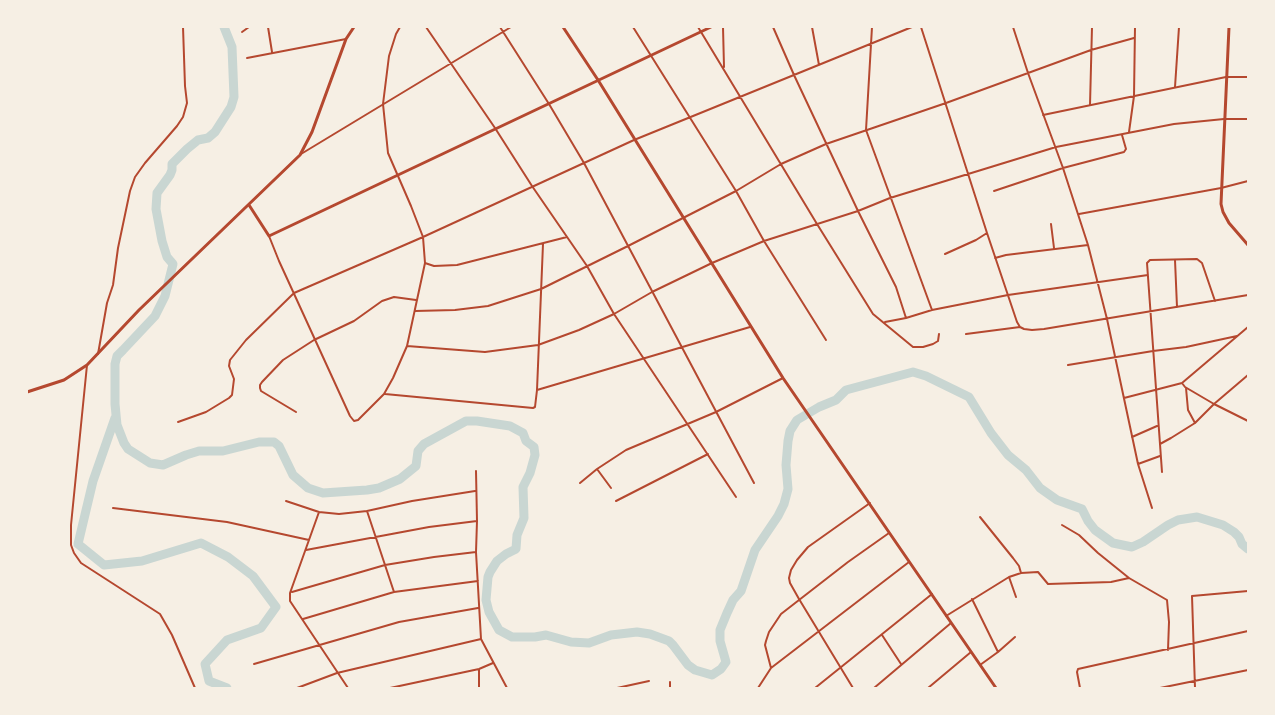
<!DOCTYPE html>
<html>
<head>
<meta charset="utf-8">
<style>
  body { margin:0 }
  #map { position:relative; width:1275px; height:715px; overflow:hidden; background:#f6efe4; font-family:Raleway,sans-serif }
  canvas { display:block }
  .frame { position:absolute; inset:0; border:28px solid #f6efe4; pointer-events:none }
</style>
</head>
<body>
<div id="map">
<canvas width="1275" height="715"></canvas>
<div class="frame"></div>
</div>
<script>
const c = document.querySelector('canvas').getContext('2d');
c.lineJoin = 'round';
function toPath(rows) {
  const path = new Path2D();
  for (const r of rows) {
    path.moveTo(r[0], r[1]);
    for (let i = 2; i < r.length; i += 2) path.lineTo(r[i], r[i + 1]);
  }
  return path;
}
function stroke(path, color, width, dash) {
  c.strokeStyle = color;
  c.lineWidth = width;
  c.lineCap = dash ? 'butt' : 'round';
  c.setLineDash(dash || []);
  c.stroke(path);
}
const river = toPath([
  [224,27,232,47,234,97,231,107,215,132,208,138,198,140,187,149,172,164,172,170,170,175,157,193,156,209,162,241,167,257,173,264,165,296,155,316,123,350,117,356,115,364,115,404,117,425,124,443,128,449,150,463,163,465,186,455,199,451,223,451,259,442,274,442,279,446,293,475,308,488,323,493,367,490,379,488,400,479,416,466,418,451,424,444,466,421,477,421,510,426,523,433,526,441,534,447,535,455,530,473,523,487,524,518,517,535,516,549,506,554,497,561,490,572,488,577,486,600,489,612,499,630,512,637,535,637,546,635,571,642,589,643,611,635,637,632,650,634,669,641,673,645,688,665,695,670,712,675,721,669,726,662,720,641,720,630,727,613,733,600,741,591,755,550,778,516,784,504,788,489,786,465,788,441,790,431,797,420,819,407,836,400,846,390,913,372,926,376,969,397,991,433,1008,455,1026,470,1040,488,1057,500,1082,509,1088,521,1095,530,1113,543,1132,547,1143,542,1168,525,1178,520,1197,517,1223,525,1234,532,1239,537,1242,544,1248,549],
  [115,418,93,481,78,544,104,565,142,561,201,543,228,557,253,576,276,607,261,628,227,640,205,664,209,681,227,688]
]);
const minor = toPath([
  [268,27,272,52],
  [426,27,495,128,532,186,587,266,614,314,736,497],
  [500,27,549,104,584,163,754,483],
  [633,27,736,191,764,241,826,340],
  [698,27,817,224,873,314,913,347,923,347,933,344,938,341,939,334],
  [723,27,724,67],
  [773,27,794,75,858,211,896,287,906,318],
  [812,27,819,65],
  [872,27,866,130,932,310],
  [921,27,987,233,1017,322,1020,327,1024,329,1032,330,1044,329,1248,295],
  [1013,27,1028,73,1063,168,1088,245,1107,319,1138,464,1152,508],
  [242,32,249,27],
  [247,58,346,39],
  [1175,87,1179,27],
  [1090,105,1092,27],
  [1043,115,1226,77,1248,77],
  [1129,132,1134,96,1135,27],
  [301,154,511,27],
  [994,191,1063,168,1124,152,1126,149,1122,135],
  [1079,214,1221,188,1248,181],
  [1051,224,1054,248],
  [269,236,279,261,350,416,354,421,358,420,384,394,393,378,407,346,425,263,423,237,411,206,388,153,383,104,389,56,396,34,400,27],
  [945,254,976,240,987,233],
  [995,258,1006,255,1088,245],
  [1175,260,1177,307],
  [425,263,434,266,457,265,567,237],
  [415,311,455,310,488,306,541,289,628,246,736,191,781,164,826,144,946,103,1091,50,1134,38],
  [885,322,906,318,932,310,1008,295,1148,275],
  [966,334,1020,327],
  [407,346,485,352,538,345,579,330,614,314,652,292,712,263,764,241,858,211,890,198,1056,147,1174,124,1224,119,1248,119],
  [98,354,107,303,113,285,118,248,130,191,135,177,145,163,177,126,183,117,187,103,185,86,183,27],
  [87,365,71,525,71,545,74,553,81,563,160,614,172,635,195,688],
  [1068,365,1153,351,1186,347,1237,336],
  [1182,383,1185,387,1214,404,1248,421],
  [1186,388,1188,410,1195,423],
  [537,390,750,327],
  [385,394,533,408,535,407,537,390,543,244],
  [1124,398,1182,383,1248,327],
  [296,412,261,391,260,388,260,385,262,382,283,360,314,340,354,321,382,301,394,297,416,300],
  [178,422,206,412,229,398,232,395,234,379,229,366,230,360,246,340,294,293,423,237,634,140,912,27],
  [1132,437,1157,426],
  [1160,444,1171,438,1195,423,1214,404,1248,375],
  [1138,464,1160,456],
  [597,469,611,488],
  [476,471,477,521,476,552,481,639,507,688],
  [1162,472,1147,263,1150,260,1197,259,1202,263,1215,301],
  [580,483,597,469,626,450,716,412,783,378],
  [286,501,319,512,339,514,367,511,412,501,475,491],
  [616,501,708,454],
  [113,508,227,522,309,540],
  [367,511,394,592],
  [319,512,290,593,290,601,348,688],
  [980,517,1013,558,1019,566,1021,573],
  [1062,525,1079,535,1098,553,1129,578,1167,600,1169,622,1168,650],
  [306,550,429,527,477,521],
  [1009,577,1016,597],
  [292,592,385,565,434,557,476,552],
  [972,599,998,652],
  [946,616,1009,577,1021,573,1038,572,1048,584,1111,582,1129,578],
  [303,619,394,592,478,581],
  [882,635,901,664],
  [254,664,399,622,478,608],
  [980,665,998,652,1015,637],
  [771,668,765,645,766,641,769,632,781,614,848,562,889,533],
  [479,669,479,688],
  [670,682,670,688],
  [297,688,337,673,481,639],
  [390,688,479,669,493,663],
  [617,688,649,681],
  [758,688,771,668,909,562],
  [815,688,932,594],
  [853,688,799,599,790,583,789,578,791,570,797,560,808,547,870,503],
  [874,688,951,623],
  [928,688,971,652],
  [1080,688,1077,672,1078,669,1248,631],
  [1160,688,1248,670],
  [1195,688,1192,596,1248,591]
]);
const tertiary = toPath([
  [1229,27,1221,204,1223,212,1229,223,1248,245],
  [598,80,783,378,996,688]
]);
const secondary = toPath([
  [563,27,598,80],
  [249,205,269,236,711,27],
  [27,392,64,380,87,365,139,310,300,155,312,132,346,39,354,27]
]);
stroke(river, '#c9d6d2', 9);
stroke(minor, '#b5482f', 2);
stroke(tertiary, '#b5482f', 3);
stroke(secondary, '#b5482f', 3);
</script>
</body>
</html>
